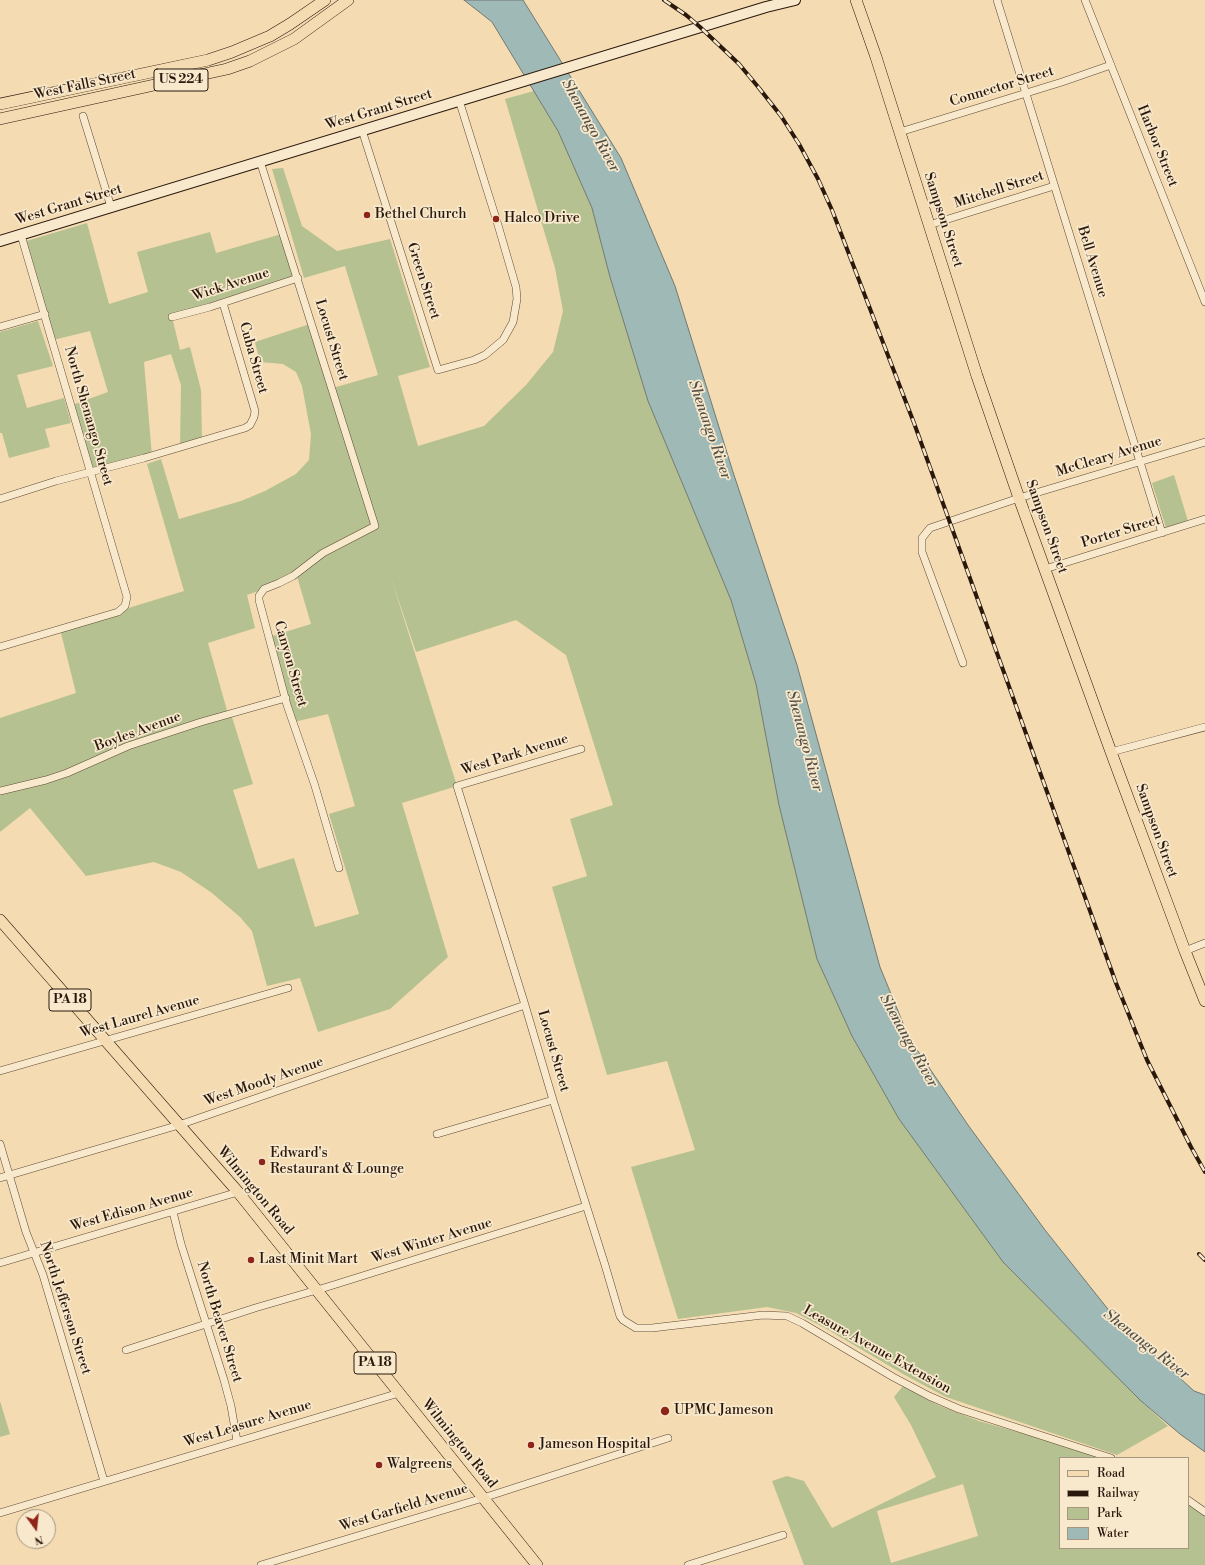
<!DOCTYPE html>
<html>
<head>
<meta charset="utf-8">
<style>
  body { margin:0 }
  #map { position:relative; width:1205px; height:1565px; overflow:hidden; background:#f4dbb1; font-family:"Libre Bodoni",serif }
  canvas { display:block }
  .legend { position:absolute; left:1059px; top:1457px; width:130px; height:92px; box-sizing:border-box; background:#f8e8cc; border:1px solid #a69580; margin:0; padding:5px 7px; list-style:none; font-size:12px; color:#2a180d }
  .legend li { display:flex; align-items:center; gap:8px; height:20px }
  .legend b { width:20px; border:1px solid #a69580 }
  .north { position:absolute; left:16px; top:1509px; width:40px; height:40px; box-sizing:border-box; background:#f8e8cc; border:1px solid #a69580; border-radius:50%; rotate:165deg; font-size:11px; font-weight:700; line-height:16px; text-align:center; color:#2a180d }
  .north::after { content:''; display:block; margin:auto; width:14px; height:18px; background:#8f2418; clip-path:polygon(50% 0,100% 100%,50% 72%,0 100%) }
</style>
</head>
<body>
<div id="map">
<canvas width="1205" height="1565"></canvas>
<ul class="legend">
<li><b style="height:5px;background:#f4dbb1"></b>Road</li>
<li><b style="height:5px;background:#2a180d"></b>Railway</li>
<li><b style="height:11px;background:#b5c190"></b>Park</li>
<li><b style="height:11px;background:#9fb9b6"></b>Water</li>
</ul>
<div class="north">N</div>
</div>
<script>
const c = document.querySelector('canvas').getContext('2d');
c.lineJoin = 'round';
function fill(path, color) {
  c.fillStyle = color;
  c.fill(path, 'evenodd');
}
function toPath(rows) {
  const path = new Path2D();
  for (const r of rows) {
    path.moveTo(r[0], r[1]);
    for (let i = 2; i < r.length; i += 2) path.lineTo(r[i], r[i + 1]);
  }
  return path;
}
function stroke(path, color, width, dash) {
  c.strokeStyle = color;
  c.lineWidth = width;
  c.lineCap = dash ? 'butt' : 'round';
  c.setLineDash(dash || []);
  c.stroke(path);
}
function write(font, color, halo, rows, align = 'center') {
  c.font = font + ' "Libre Bodoni",serif';
  c.lineWidth = 3.5;
  c.setLineDash([]);
  c.textBaseline = 'middle';
  c.strokeStyle = halo;
  c.fillStyle = color;
  for (const [text, x, y, turn = 0] of rows) {
    c.save();
    c.translate(x, y);
    c.rotate((+turn || 0) * Math.PI / 180);
    c.textAlign = isNaN(turn) ? turn : align;
    if (halo) c.strokeText(text, 0, 0);
    c.fillText(text, 0, 0);
    c.restore();
  }
}
const green = toPath([
  [534,91,558,131,592,208,610,277,648,401,731,600,756,684,779,805,817,959,852,1036,899,1119,1003,1262,1141,1401,1168,1426,1117,1455,946,1397,903,1374,825,1328,796,1313,767,1307,678,1319,631,1167,695,1150,667,1061,607,1075,552,887,587,876,570,819,613,805,566,655,516,620,416,652,391,578,457,786,402,803,448,957,390,1009,318,1032,300,978,267,986,252,931,240,917,212,893,181,872,154,862,86,876,30,808,0,832,0,718,76,693,60,629,184,591,147,464,161,459,179,519,241,501,265,491,296,474,309,460,311,434,302,386,296,372,283,364,260,362,255,342,313,323,333,388,378,375,345,266,304,278,272,169,283,168,302,226,337,251,390,239,430,367,398,376,418,446,484,426,526,385,553,352,563,311,555,268,505,99],
  [296,573,311,624,269,637,294,722,328,714,355,806,329,814,359,914,315,927,294,858,258,869,233,790,253,784,231,714,228,714,208,643,255,628,247,595,264,589],
  [87,223,109,304,148,292,137,252,210,232,216,253,285,233,298,278,172,317,180,350,190,347,201,390,202,441,180,447,181,385,171,354,144,362,152,456,91,472,72,405,108,392,90,331,53,340,23,242],
  [38,321,53,366,17,375,27,408,64,398,71,423,45,429,50,447,9,458,2,433,0,433,0,332],
  [1174,475,1188,521,1166,528,1152,483],
  [903,1386,938,1405,979,1421,1021,1433,1028,1431,1111,1458,1060,1458,1060,1548,1188,1548,1188,1500,1205,1512,1205,1565,804,1565,772,1481,787,1476,804,1481,832,1528,936,1477,911,1425,894,1397],
  [963,1484,978,1536,891,1563,877,1511],
  [0,1401,10,1434,0,1437]
]);
const water = toPath([
  [464,0,523,0,621,158,675,286,733,472,797,665,880,967,909,1038,968,1125,1045,1230,1115,1318,1194,1391,1205,1395,1205,1452,1180,1434,1141,1401,1003,1262,899,1119,852,1036,817,959,779,805,756,684,731,600,648,401,610,277,592,208,558,131,492,22,464,0]
]);
const street = toPath([
  [997,0,1162,533],
  [1085,0,1205,302],
  [83,116,111,207],
  [362,130,438,370,474,360,485,355,503,340,513,322,517,299,516,287,498,225,459,100],
  [900,132,1062,82,1111,65],
  [260,161,375,526,323,553,293,576,279,583,264,589,259,596,259,600,287,705,315,786,339,868],
  [929,225,1054,186],
  [172,317,210,307,298,278],
  [0,327,45,314],
  [0,499,56,481,144,458,245,428,250,425,254,417,255,411,223,303],
  [1045,569,1205,519],
  [0,647,118,612,125,606,127,597,21,235],
  [963,663,922,552,922,538,930,528,1019,498,1205,442],
  [581,749,457,786,525,1005,553,1100,605,1265,620,1316,623,1320,636,1328,652,1328,763,1315,787,1316,802,1323,893,1377,929,1396,959,1409,1111,1458],
  [1111,752,1205,727],
  [0,791,46,780,67,773,128,746,201,722,286,698],
  [1185,951,1205,943],
  [0,1071,288,988],
  [437,1134,553,1100],
  [0,1144,26,1232,43,1275,104,1481],
  [0,1178,179,1125,525,1005],
  [173,1212,181,1244,224,1380,231,1406,237,1441],
  [0,1263,238,1192],
  [126,1350,255,1308,327,1287,586,1206],
  [1188,1500,1205,1512],
  [0,1513,399,1393],
  [261,1565,483,1498,668,1438],
  [688,1565,783,1535]
]);
const secondary = toPath([
  [0,241,766,7,795,0]
]);
const primary = toPath([
  [856,0,876,57,977,376,1019,498,1111,752,1185,951,1205,1001],
  [0,104,208,60,232,52,270,36,290,24,325,0],
  [0,119,227,69,250,61,294,39,348,0],
  [0,920,238,1192,537,1565]
]);
const rail = toPath([
  [664,0,686,15,700,27,739,64,759,88,781,116,799,144,818,179,832,210,914,423,1116,983,1147,1060,1191,1147,1205,1172],
  [1199,1254,1205,1260]
]);
const markers = [
  [367,215,4,"#8f2418"],
  [496,219,4,"#8f2418"],
  [262,1162,4,"#8f2418"],
  [251,1260,4,"#8f2418"],
  [665,1411,5,"#8f2418"],
  [531,1445,4,"#8f2418"],
  [379,1465,4,"#8f2418"]
];
const shields = [
  [181,80,54],
  [70,1000,42],
  [375,1363,42]
];
const shieldNames = [
  ["US 224",181,80],
  ["PA 18",70,1000],
  ["PA 18",375,1363]
];
const streetNames = [
  ["West Falls Street",85,85,-12],
  ["Connector Street",1002,87,-17],
  ["West Grant Street",379,110,-17],
  ["Harbor Street",1157,146,68],
  ["Mitchell Street",999,190,-18],
  ["West Grant Street",69,205,-17],
  ["Sampson Street",943,220,72],
  ["Bell Avenue",1092,262,73],
  ["Green Street",423,281,72],
  ["Wick Avenue",231,285,-18],
  ["Locust Street",331,340,73],
  ["Cuba Street",253,358,74],
  ["North Shenango Street",88,416,74],
  ["McCleary Avenue",1109,457,-17],
  ["Sampson Street",1046,527,70],
  ["Porter Street",1121,532,-17],
  ["Canyon Street",290,664,74],
  ["Boyles Avenue",138,732,-20],
  ["West Park Avenue",515,755,-17],
  ["Sampson Street",1156,831,70],
  ["West Laurel Avenue",140,1017,-16],
  ["Locust Street",553,1051,74],
  ["West Moody Avenue",264,1082,-19],
  ["Wilmington Road",255,1191,50],
  ["West Edison Avenue",132,1210,-16],
  ["West Winter Avenue",432,1241,-17],
  ["North Jefferson Street",65,1308,72],
  ["North Beaver Street",219,1322,73],
  ["Leasure Avenue Extension",877,1350,29],
  ["West Leasure Avenue",248,1424,-17],
  ["Wilmington Road",459,1444,51],
  ["West Garfield Avenue",404,1508,-17]
];
const poiNames = [
  ["Bethel Church",375,215],
  ["Halco Drive",504,219],
  ["Edward's",270,1154],
  ["Restaurant & Lounge",270,1170],
  ["Last Minit Mart",259,1260],
  ["UPMC Jameson",674,1411],
  ["Jameson Hospital",539,1445],
  ["Walgreens",387,1465]
];
const waterNames = [
  ["Shenango River",590,126,61],
  ["Shenango River",709,430,71],
  ["Shenango River",804,741,75],
  ["Shenango River",908,1041,61],
  ["Shenango River",1146,1345,38]
];
fill(green, '#b5c190');
fill(water, '#9fb9b6');
stroke(water, '#707972', 1);
stroke(street, '#5c4936', 8);
stroke(secondary, '#2a180d', 12);
stroke(primary, '#2a180d', 12);
stroke(street, '#f8e8cc', 7);
stroke(secondary, '#f8e8cc', 10);
stroke(primary, '#f4dbb1', 11);
stroke(rail, '#2a180d', 4);
stroke(rail, '#f8e8cc', 2.5, [8]);
for (const [x, y, r, color] of markers) {
  const dot = new Path2D();
  dot.arc(x, y, r, 0, 2 * Math.PI);
  c.fillStyle = color;
  c.fill(dot);
  stroke(dot, '#f8e8cc', 1.5);
}
for (const [x, y, w] of shields) {
  const box = new Path2D();
  box.roundRect(x - w / 2, y - 11, w, 22, 3);
  c.fillStyle = '#f8e8cc';
  c.fill(box);
  stroke(box, '#2a180d', 1);
}
write('bold 13px', '#2a180d', null, shieldNames);
write('14px', '#2a180d', '#f8e8cc', streetNames);
write('14px', '#2a180d', '#f8e8cc', poiNames, 'left');
write('italic 15px', '#535048', '#f8e8cc', waterNames);
</script>
</body>
</html>
